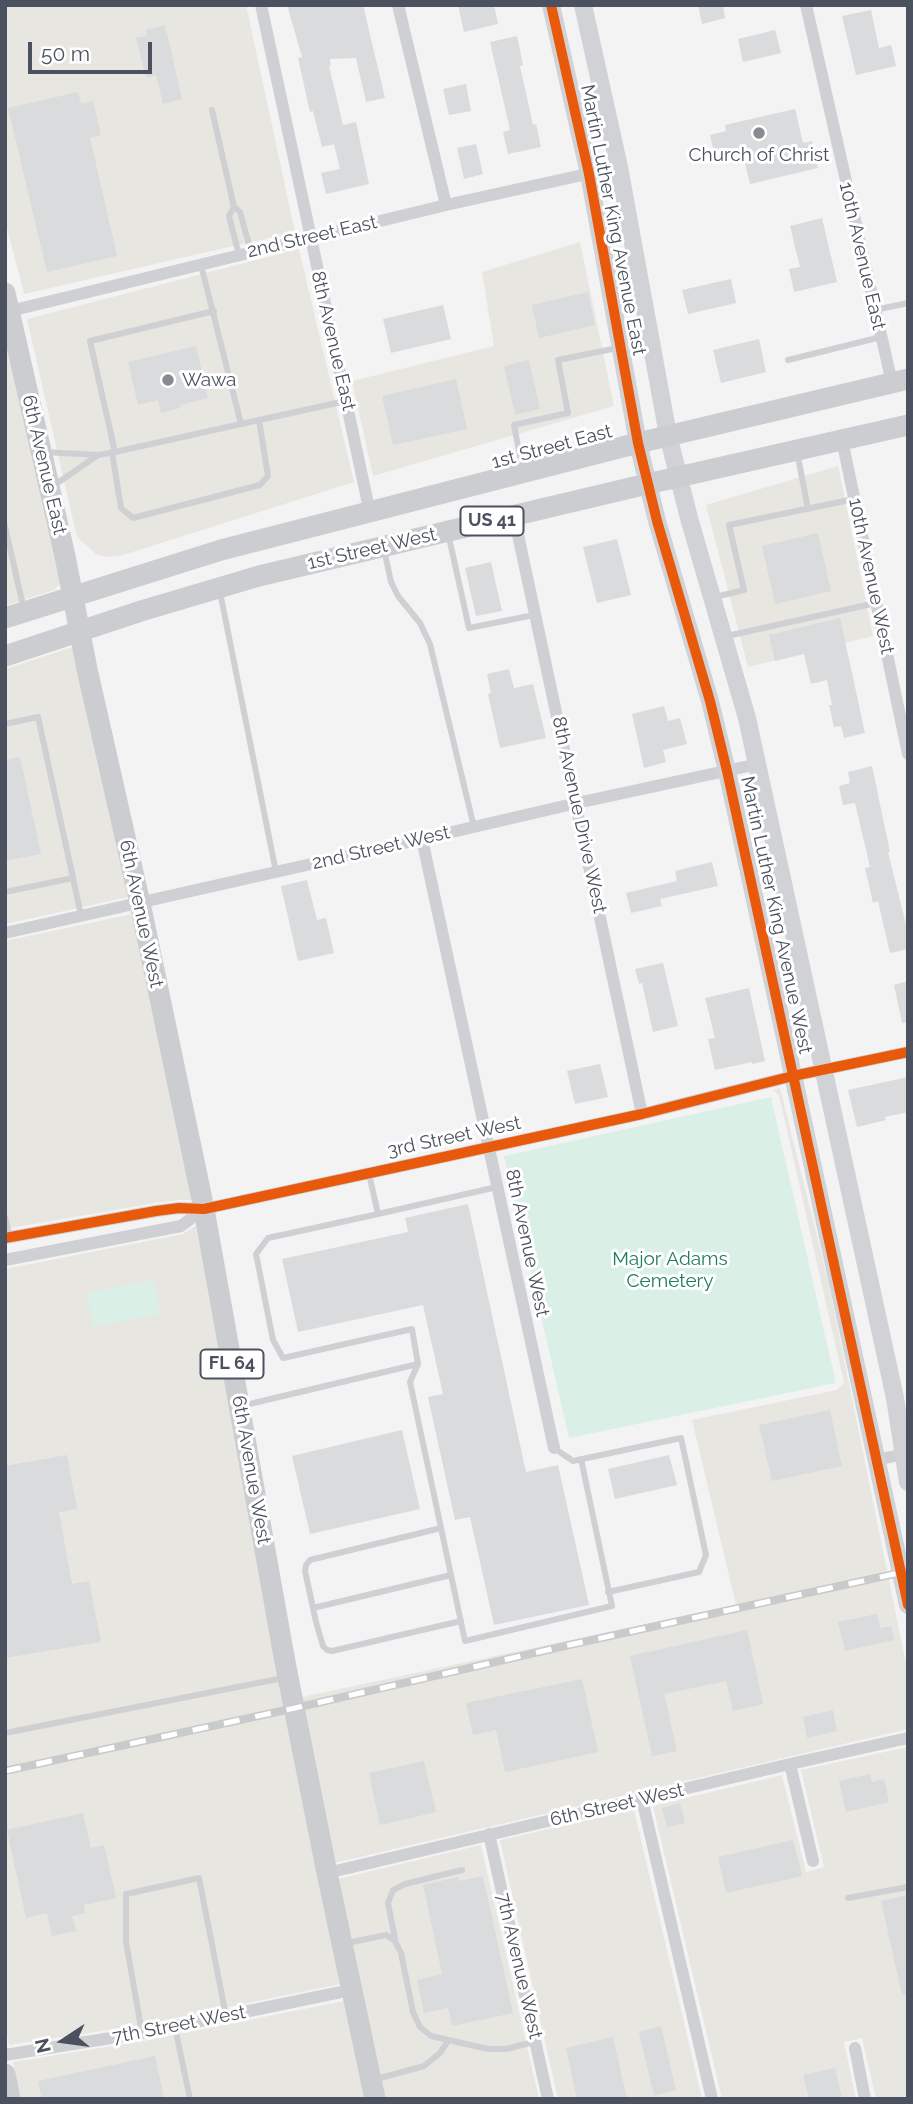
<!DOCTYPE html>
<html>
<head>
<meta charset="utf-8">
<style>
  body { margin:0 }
  #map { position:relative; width:913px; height:2104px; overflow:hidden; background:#f3f3f3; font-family:Raleway,sans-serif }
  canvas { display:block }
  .frame { position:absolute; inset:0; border:7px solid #4b515e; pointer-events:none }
  .north { position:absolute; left:28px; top:2006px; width:70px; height:70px; -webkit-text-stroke:5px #fff; paint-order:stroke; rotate:257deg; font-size:19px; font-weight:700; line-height:28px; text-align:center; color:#4b515e }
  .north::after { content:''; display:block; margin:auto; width:24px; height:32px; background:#4b515e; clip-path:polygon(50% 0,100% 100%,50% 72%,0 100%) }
  .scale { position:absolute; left:28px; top:42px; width:124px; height:32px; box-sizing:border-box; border:4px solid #4b515e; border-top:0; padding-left:9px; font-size:21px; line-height:24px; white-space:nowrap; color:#4b515e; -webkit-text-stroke:5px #fff; paint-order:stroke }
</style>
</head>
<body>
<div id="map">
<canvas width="913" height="2104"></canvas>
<div class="frame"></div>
<div class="north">N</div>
<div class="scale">50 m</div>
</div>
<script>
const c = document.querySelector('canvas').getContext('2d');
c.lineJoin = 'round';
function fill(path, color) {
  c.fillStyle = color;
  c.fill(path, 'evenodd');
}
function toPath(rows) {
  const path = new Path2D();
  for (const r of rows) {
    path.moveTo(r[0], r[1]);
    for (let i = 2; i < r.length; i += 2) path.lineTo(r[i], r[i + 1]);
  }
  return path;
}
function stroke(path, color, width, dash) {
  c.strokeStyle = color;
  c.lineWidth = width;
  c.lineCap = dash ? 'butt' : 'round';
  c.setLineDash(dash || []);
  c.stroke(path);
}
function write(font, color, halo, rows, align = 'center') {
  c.font = font + ' Raleway,sans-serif';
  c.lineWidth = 6;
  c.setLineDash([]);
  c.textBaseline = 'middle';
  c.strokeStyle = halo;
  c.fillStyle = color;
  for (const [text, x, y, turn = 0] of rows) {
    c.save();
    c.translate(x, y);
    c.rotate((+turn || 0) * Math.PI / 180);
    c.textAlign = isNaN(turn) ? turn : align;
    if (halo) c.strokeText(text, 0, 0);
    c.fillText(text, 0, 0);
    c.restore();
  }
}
const commercial = toPath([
  [5,5,246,5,295,232,24,294,5,220],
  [580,242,614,406,373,476,352,381,494,346,482,272],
  [299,249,354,482,120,556,105,557,96,554,79,539,75,529,27,319],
  [5,336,61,583,54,590,5,606],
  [838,466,873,636,748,667,706,505],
  [73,647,128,897,5,924,5,669],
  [132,914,192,1200,178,1200,155,1203,5,1229,5,941],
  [780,1088,828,1280,908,1674,908,1729,334,1863,302,1697,736,1605,692,1420,837,1390,844,1383,779,1095,773,1090],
  [197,1225,340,1984,141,2025,9,2045,5,2024,5,1269,183,1234],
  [908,1747,908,2099,876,2099,862,2038,844,2042,856,2099,722,2099,653,1806,782,1775,806,1872,824,1867,801,1770],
  [634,1810,702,2099,558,2099,500,1840],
  [481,1845,539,2099,385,2099,338,1879],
  [344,2001,365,2099,20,2099,13,2062,144,2041]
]);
const green = toPath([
  [771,1097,836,1383,569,1438,504,1156],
  [153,1280,160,1314,93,1327,87,1293]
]);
const building = toPath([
  [287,5,363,5,385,98,366,102,356,58,330,59,331,66,329,66,343,125,356,122,369,184,326,194,321,173,340,169,334,144,322,147,313,111,310,112,298,58,302,57],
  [458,5,494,5,498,24,464,32],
  [698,5,723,5,725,18,702,24],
  [871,10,879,48,891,45,896,66,856,75,842,16],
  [165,25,182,99,163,104,156,75,146,78,136,38,147,36,146,30],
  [775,30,781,53,743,62,738,39],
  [517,36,523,65,520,66,533,125,536,124,541,147,508,154,503,132,510,130,490,42],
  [466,84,471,111,449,115,443,89],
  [78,92,81,104,93,101,101,135,90,138,117,256,47,272,8,108],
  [795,109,803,143,812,141,818,168,750,184,742,151,715,157,710,135,726,131,725,125],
  [476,144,483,174,464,179,457,148],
  [822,218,837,282,794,292,789,269,800,267,790,226],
  [731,279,736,303,688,314,682,290],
  [588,292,595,325,539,338,532,305],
  [443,305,451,339,391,353,383,319],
  [759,339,766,372,721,383,713,350],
  [196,346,208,398,180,405,180,408,161,413,158,400,138,405,128,362],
  [529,360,540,409,515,415,504,366],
  [456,379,467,429,393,445,382,396],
  [818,533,831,591,775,604,762,546],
  [617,539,631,595,597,603,583,547],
  [491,562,502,611,476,616,465,568],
  [840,618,865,733,844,738,841,726,834,727,829,705,832,705,827,680,811,684,804,654,775,661,769,635],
  [509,669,514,688,533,684,546,738,500,748,488,694,491,693,487,674],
  [664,706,668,721,680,718,687,744,663,750,666,762,644,768,632,714],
  [20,757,41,854,5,861,5,760],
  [872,766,890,852,888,852,908,933,908,949,890,953,878,901,873,903,865,868,870,867,855,803,843,805,839,786,850,783,848,772],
  [712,862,718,886,660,899,662,906,631,913,626,893,677,881,675,871],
  [307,880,317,920,326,918,334,953,298,961,281,886],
  [663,963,678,1026,653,1032,642,983,639,984,635,969],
  [908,981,908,1022,902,1023,894,985],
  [749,988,765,1061,752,1064,752,1062,715,1070,708,1039,715,1038,705,998],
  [600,1064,608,1097,575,1104,567,1071],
  [908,1077,908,1112,885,1117,886,1120,857,1127,848,1090],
  [468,1204,526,1472,558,1465,589,1605,494,1625,470,1517,455,1520,428,1397,443,1394,423,1305,298,1332,282,1259,408,1232,405,1218],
  [830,1410,842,1466,772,1481,759,1425],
  [402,1430,420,1509,310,1534,292,1456],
  [67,1455,77,1509,59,1512,72,1584,89,1581,101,1642,5,1658,5,1466],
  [669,1455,677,1485,615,1499,608,1469],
  [877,1614,880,1628,891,1626,894,1640,845,1651,838,1622],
  [747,1630,763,1704,733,1711,726,1681,664,1694,677,1751,652,1756,630,1656],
  [582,1679,598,1752,505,1772,496,1730,473,1735,466,1703],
  [833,1710,837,1731,807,1738,803,1717],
  [424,1761,436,1812,380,1825,369,1773],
  [870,1774,872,1782,884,1779,889,1802,846,1812,839,1781],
  [680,1803,685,1823,667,1827,662,1808],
  [83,1813,91,1848,104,1845,116,1898,84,1905,85,1913,72,1916,76,1931,52,1936,47,1913,26,1918,7,1830],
  [793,1840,802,1876,726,1893,718,1857],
  [483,1876,513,2013,452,2026,448,2008,424,2013,417,1980,442,1974,423,1885,458,1877,459,1881],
  [908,1895,908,1995,902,1995,881,1901],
  [661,2026,676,2090,654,2096,639,2032],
  [613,2037,627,2099,577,2099,566,2048],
  [155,2056,164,2099,42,2099,38,2081],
  [835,2068,842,2099,809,2099,803,2075]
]);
const lane = toPath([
  [212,110,234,207,240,212,251,252],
  [234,207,229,216,239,255],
  [201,265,241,424,346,401],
  [875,310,908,303],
  [788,360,881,337],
  [44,452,98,455,115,452,90,341,214,311],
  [112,452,121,508,133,518,260,485,268,476,259,420],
  [115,452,241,424],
  [797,452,808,509],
  [522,467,514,425,568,413,558,360,617,348],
  [53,486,98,455],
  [5,526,24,610],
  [448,533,469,628,534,615],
  [384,549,391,582,398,596,420,623,430,644,474,827],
  [220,592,276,872],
  [715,597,744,590,729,525,854,499],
  [727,636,876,603],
  [5,724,38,717,81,915],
  [5,892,73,878],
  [378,1214,497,1187],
  [5,1217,10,1237],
  [418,1364,410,1382,465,1641,612,1606,581,1459],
  [241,1406,418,1364,412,1329,283,1358,273,1340,256,1254,268,1238,378,1214,369,1174],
  [554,1448,573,1461,681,1438,706,1555,699,1572,608,1592],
  [451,1575,313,1608,316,1622,323,1646,327,1650,332,1651,461,1621],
  [313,1608,305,1571,306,1565,310,1560,441,1528],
  [5,1733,283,1678],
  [848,1898,908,1887],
  [395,1939,388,1903,393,1890,405,1884,462,1870],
  [347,1943,386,1935,395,1941,401,1953,413,2012,420,2027,431,2036,488,2049,506,2049,534,2042],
  [175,2027,190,2099],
  [142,2033,126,1942,126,1894,199,1878,226,2016],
  [373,2080,424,2066,440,2053,448,2041]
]);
const street = toPath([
  [261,5,370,513],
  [398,5,446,205],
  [806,5,892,383],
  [6,312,446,205,619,167],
  [842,440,908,754],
  [514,516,642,1114],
  [422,839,554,1448],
  [5,933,422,839,577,803,758,764],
  [5,1238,156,1211,179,1208,204,1209,642,1114,793,1076,908,1052],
  [5,1260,181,1226,204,1209],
  [877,1460,908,1453],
  [790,1764,813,1861],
  [642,1799,712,2099],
  [489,1834,548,2099],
  [327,1873,790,1764,908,1738],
  [855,2048,865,2099],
  [5,2055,142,2033,351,1990]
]);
const secondary = toPath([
  [551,5,589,174,638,443,657,521,710,701,727,771,908,1605],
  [583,5,619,167,668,435,689,518,747,718,895,1398,908,1482]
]);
const primary = toPath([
  [5,293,65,556,87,669,140,903,204,1209,285,1662,327,1873,375,2099],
  [5,618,221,550,638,443,908,379],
  [5,656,141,611,259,576,647,484,908,425],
  [5,2074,10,2099]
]);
const rail = toPath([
  [5,1771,295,1708,569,1645,908,1571]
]);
const cycleway = toPath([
  [551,5,589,174,638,443,657,521,710,701,727,771,908,1605],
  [5,1238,156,1211,179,1208,204,1209,642,1114,793,1076,908,1052]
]);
const markers = [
  [759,133,7,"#868a92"],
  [168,380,7,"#868a92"]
];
const shields = [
  [492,521,63],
  [232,1364,63]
];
const shieldNames = [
  ["US 41",492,521],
  ["FL 64",232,1364]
];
const poiNames = [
  ["Church of Christ",759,155],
  ["Wawa",182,380,"left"]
];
const streetNames = [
  ["Martin Luther King Avenue East",613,220,79],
  ["2nd Street East",312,237,-13],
  ["10th Avenue East",862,256,77],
  ["8th Avenue East",333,341,77],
  ["1st Street East",552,447,-15],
  ["6th Avenue East",44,465,77],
  ["1st Street West",372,549,-13],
  ["10th Avenue West",871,576,78],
  ["8th Avenue Drive West",579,815,78],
  ["2nd Street West",381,848,-13],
  ["6th Avenue West",141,914,78],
  ["Martin Luther King Avenue West",776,915,78],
  ["3rd Street West",454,1137,-12],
  ["8th Avenue West",527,1243,78],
  ["6th Avenue West",251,1470,80],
  ["6th Street West",617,1805,-13],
  ["7th Avenue West",519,1966,77],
  ["7th Street West",179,2025,-11]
];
const parkNames = [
  ["Major Adams",670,1259],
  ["Cemetery",670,1281]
];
fill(commercial, '#e7e6e1');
fill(green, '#daf0e6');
fill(building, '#dadbdd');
stroke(lane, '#cfd0d3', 6);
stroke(street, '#cfd0d3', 12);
stroke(secondary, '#d0d2d5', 18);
stroke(primary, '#cbcdd0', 21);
stroke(rail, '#c9cacc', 8);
stroke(rail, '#fff', 5, [16]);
stroke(cycleway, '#e8590c', 10);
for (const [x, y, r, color] of markers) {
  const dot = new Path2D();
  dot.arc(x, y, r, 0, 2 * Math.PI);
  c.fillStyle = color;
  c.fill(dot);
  stroke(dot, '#fff', 2.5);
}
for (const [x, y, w] of shields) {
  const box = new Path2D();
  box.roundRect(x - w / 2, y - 14.5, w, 29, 5);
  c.fillStyle = '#fff';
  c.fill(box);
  stroke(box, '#4b515e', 2);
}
write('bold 18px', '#4b515e', null, shieldNames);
write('19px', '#4b515e', '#fff', poiNames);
write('19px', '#4b515e', '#fff', streetNames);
write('19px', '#1f7c5f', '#fff', parkNames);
</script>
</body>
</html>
